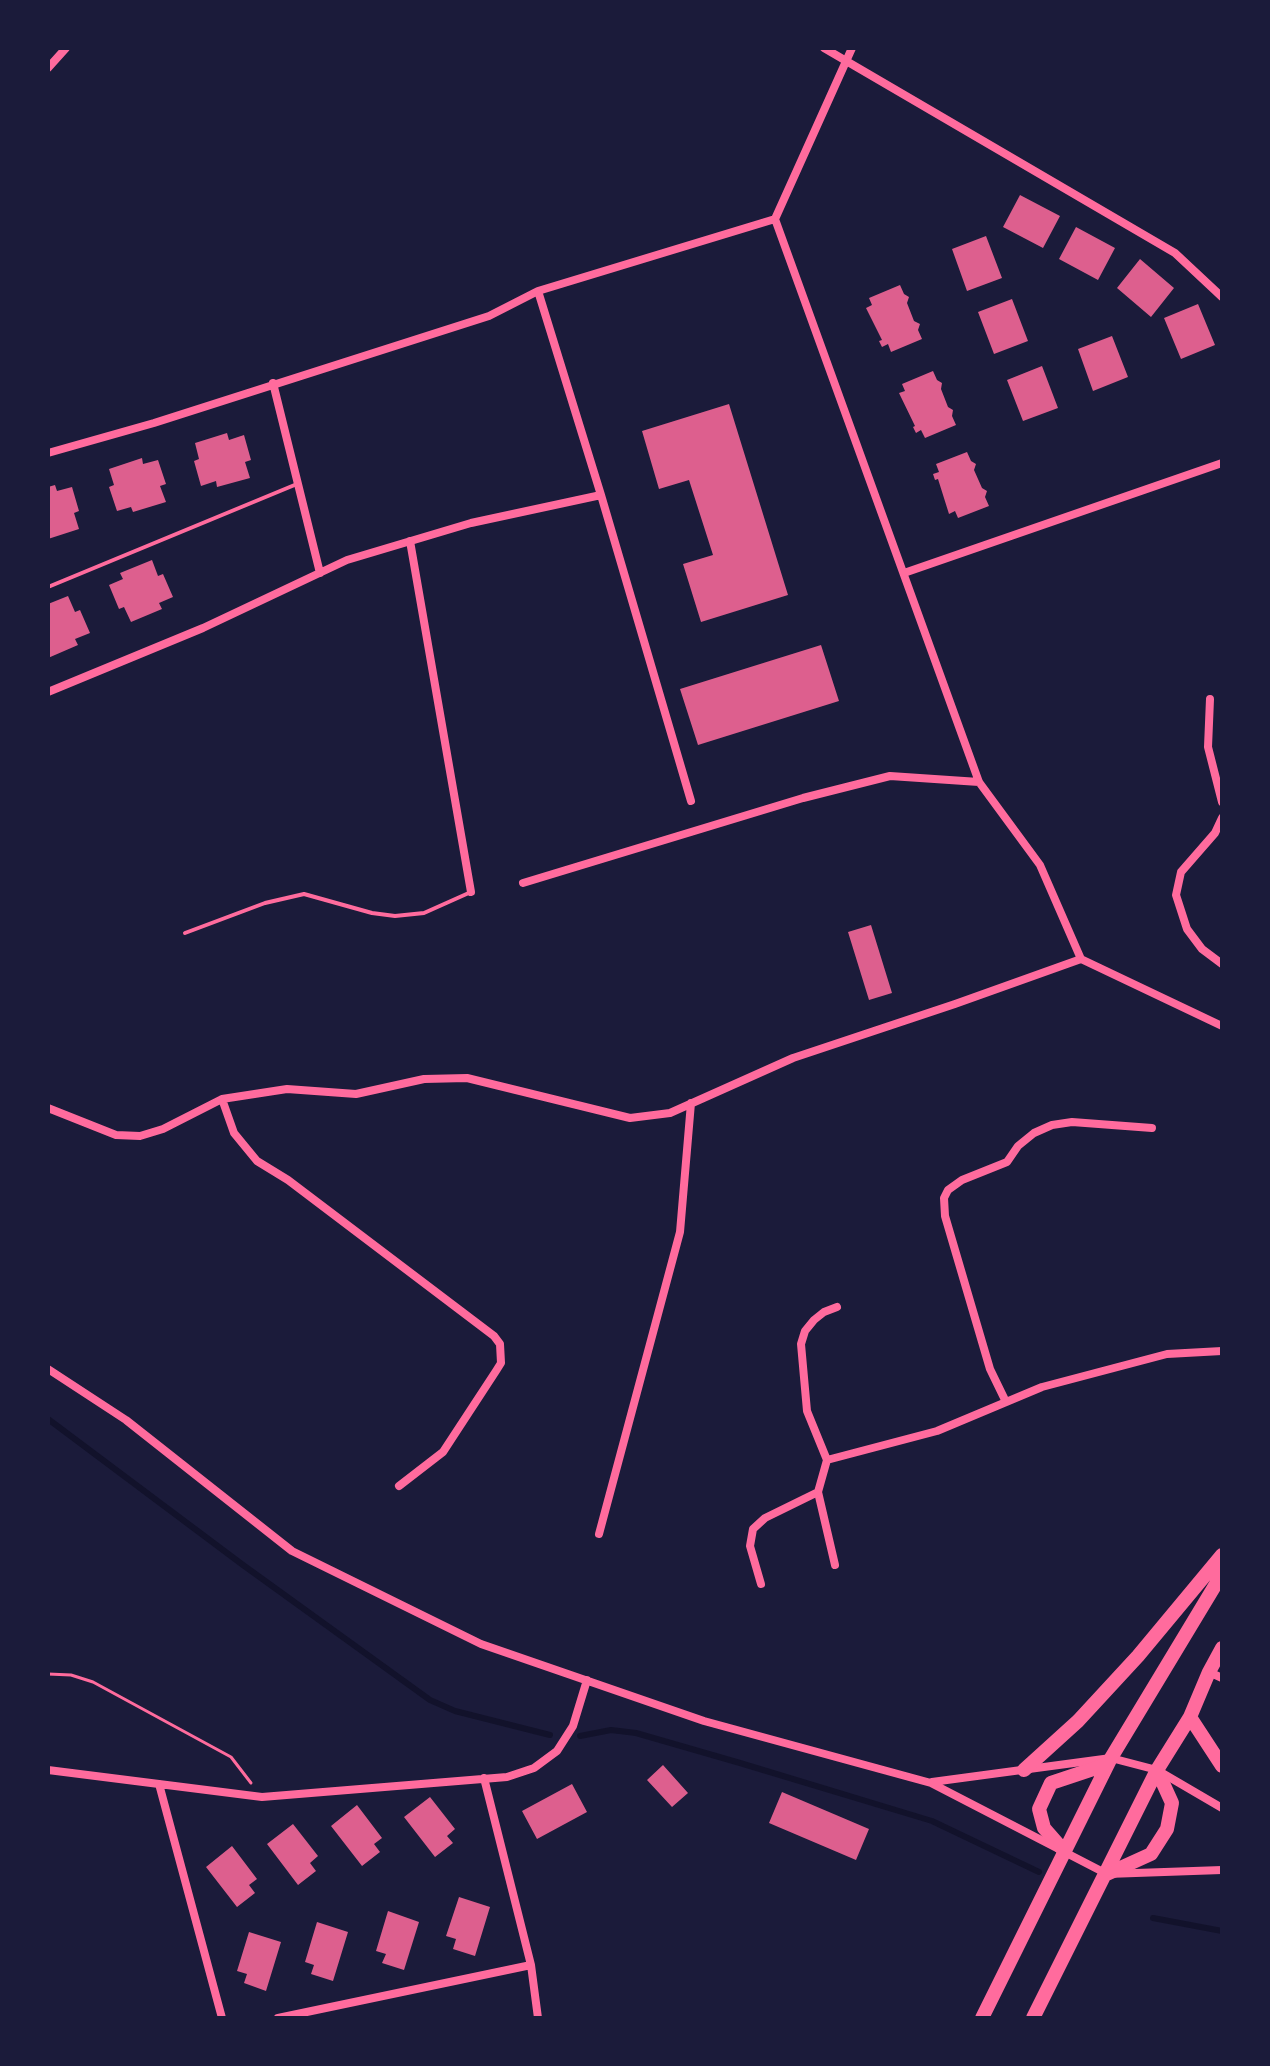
<!DOCTYPE html>
<html>
<head>
<meta charset="utf-8">
<style>
  body { margin:0 }
  #map { position:relative; width:1270px; height:2066px; overflow:hidden; background:#1b1b3a; font-family:Montserrat,sans-serif }
  canvas { display:block }
  .frame { position:absolute; inset:0; border:50px solid #1b1b3a; pointer-events:none }
</style>
</head>
<body>
<div id="map">
<canvas width="1270" height="2066"></canvas>
<div class="frame"></div>
</div>
<script>
const c = document.querySelector('canvas').getContext('2d');
c.lineJoin = 'round';
function toPath(rows) {
  const path = new Path2D();
  for (const r of rows) {
    path.moveTo(r[0], r[1]);
    for (let i = 2; i < r.length; i += 2) path.lineTo(r[i], r[i + 1]);
  }
  return path;
}
function stroke(path, color, width, dash) {
  c.strokeStyle = color;
  c.lineWidth = width;
  c.lineCap = dash ? 'butt' : 'round';
  c.setLineDash(dash || []);
  c.stroke(path);
}
function fill(path, color) {
  c.fillStyle = color;
  c.fill(path, 'evenodd');
}
const stream = toPath([
  [48,1419,243,1565,430,1700,455,1711,550,1735],
  [580,1736,611,1730,636,1733,740,1763,932,1821,1039,1872],
  [1153,1918,1222,1931]
]);
const building = toPath([
  [1020,195,1060,216,1043,248,1003,227],
  [1076,227,1115,248,1098,280,1059,259],
  [986,236,1002,278,967,291,952,249],
  [1140,259,1174,288,1151,317,1117,288],
  [900,285,904,294,909,297,907,303,914,321,920,324,918,330,922,339,891,352,888,344,882,347,879,341,882,340,866,308,872,305,869,298],
  [1012,299,1028,341,994,354,978,312],
  [1198,304,1215,345,1181,359,1164,318],
  [1112,336,1128,377,1093,391,1078,349],
  [1042,366,1058,408,1023,421,1007,380],
  [933,371,937,380,942,383,941,389,948,407,953,410,952,416,956,425,925,438,921,430,916,433,913,427,915,426,899,393,905,391,902,384],
  [729,404,788,595,701,622,683,564,713,555,689,480,659,489,642,431],
  [227,433,229,440,244,435,251,460,245,462,250,478,217,487,216,481,201,486,194,461,199,459,195,443],
  [967,452,971,461,976,464,974,470,982,488,987,491,985,497,989,506,958,518,955,511,949,514,938,479,935,480,933,474,939,472,936,464],
  [142,458,143,464,158,460,166,484,160,486,166,502,133,512,131,507,117,511,109,487,114,485,109,469],
  [55,485,57,491,72,487,79,511,74,513,79,529,48,539,48,487],
  [152,560,158,576,163,574,173,597,159,603,162,609,131,622,124,607,119,609,109,585,123,579,120,573],
  [68,596,75,612,80,610,90,633,75,639,78,645,48,658,48,604],
  [821,645,839,701,698,745,680,689],
  [871,925,892,993,869,1000,848,932],
  [663,1765,688,1793,672,1807,647,1780],
  [572,1784,587,1812,537,1839,522,1811],
  [782,1792,869,1829,856,1860,769,1823],
  [430,1797,455,1829,447,1836,453,1843,435,1857,404,1817],
  [357,1805,382,1838,374,1844,380,1852,362,1866,331,1826],
  [293,1824,318,1856,310,1863,316,1871,298,1885,267,1844],
  [232,1846,257,1879,249,1885,255,1893,237,1907,206,1867],
  [459,1897,490,1907,475,1956,453,1949,456,1939,446,1936],
  [388,1911,419,1922,404,1970,382,1963,386,1954,376,1951],
  [317,1922,348,1932,333,1981,311,1974,314,1965,305,1962],
  [249,1932,281,1942,266,1991,244,1983,247,1974,237,1971]
]);
const path = toPath([
  [48,1674,71,1675,93,1682,231,1757,251,1783]
]);
const service = toPath([
  [48,587,297,484],
  [185,933,265,903,304,894,372,913,395,916,424,913,471,892]
]);
const minor = toPath([
  [824,48,1175,253,1222,297],
  [48,68,66,48],
  [775,219,979,782,1040,865,1081,959,1222,1026],
  [775,219,852,48],
  [538,291,601,495,691,801],
  [273,383,320,573],
  [48,453,154,423,489,316,538,291,775,219],
  [410,541,471,892],
  [904,573,1222,463],
  [48,692,203,628,347,560,471,523,601,495],
  [1210,699,1208,747,1222,802],
  [1222,818,1215,833,1181,872,1176,895,1187,929,1202,949,1222,964],
  [523,883,803,798,890,776,979,782],
  [222,1099,234,1133,257,1161,288,1180,494,1336,500,1344,501,1363,496,1371,443,1452,399,1486],
  [48,1108,116,1135,140,1136,163,1129,222,1099,287,1089,356,1094,424,1079,467,1078,630,1118,670,1113,793,1058,955,1004,1081,959],
  [48,1369,126,1420,292,1551,481,1644,704,1721,931,1783,1107,1874,1222,1870],
  [1006,1402,990,1369,945,1216,944,1198,948,1190,962,1180,1007,1162,1018,1146,1034,1133,1052,1125,1072,1122,1152,1128],
  [827,1460,937,1431,1042,1387,1167,1354,1222,1351],
  [818,1492,835,1565],
  [599,1534,680,1232,691,1103],
  [761,1584,750,1546,753,1529,765,1518,818,1492,827,1460,807,1411,801,1344,805,1331,814,1320,824,1312,837,1307],
  [1209,1672,1222,1678],
  [48,1770,262,1797,507,1777,534,1768,557,1751,573,1726,587,1680],
  [484,1778,531,1965,538,2018],
  [932,1782,1111,1758,1157,1770,1222,1808],
  [159,1784,222,2018],
  [278,2018,531,1965]
]);
const primary = toPath([
  [1190,1717,1222,1766],
  [1024,1770,1078,1721,1138,1656,1222,1555],
  [1065,1852,1044,1828,1039,1809,1051,1783,1108,1764],
  [1107,1874,1151,1854,1167,1829,1172,1803,1157,1770],
  [982,2018,1111,1758,1222,1574],
  [1033,2018,1157,1770,1190,1717,1209,1672,1222,1648]
]);
stroke(stream, '#12122b', 6);
fill(building, '#dd5f8e');
stroke(path, '#ff6b9d', 3);
stroke(service, '#ff6b9d', 4);
stroke(minor, '#ff6b9d', 8);
stroke(primary, '#ff6b9d', 14);
</script>
</body>
</html>
